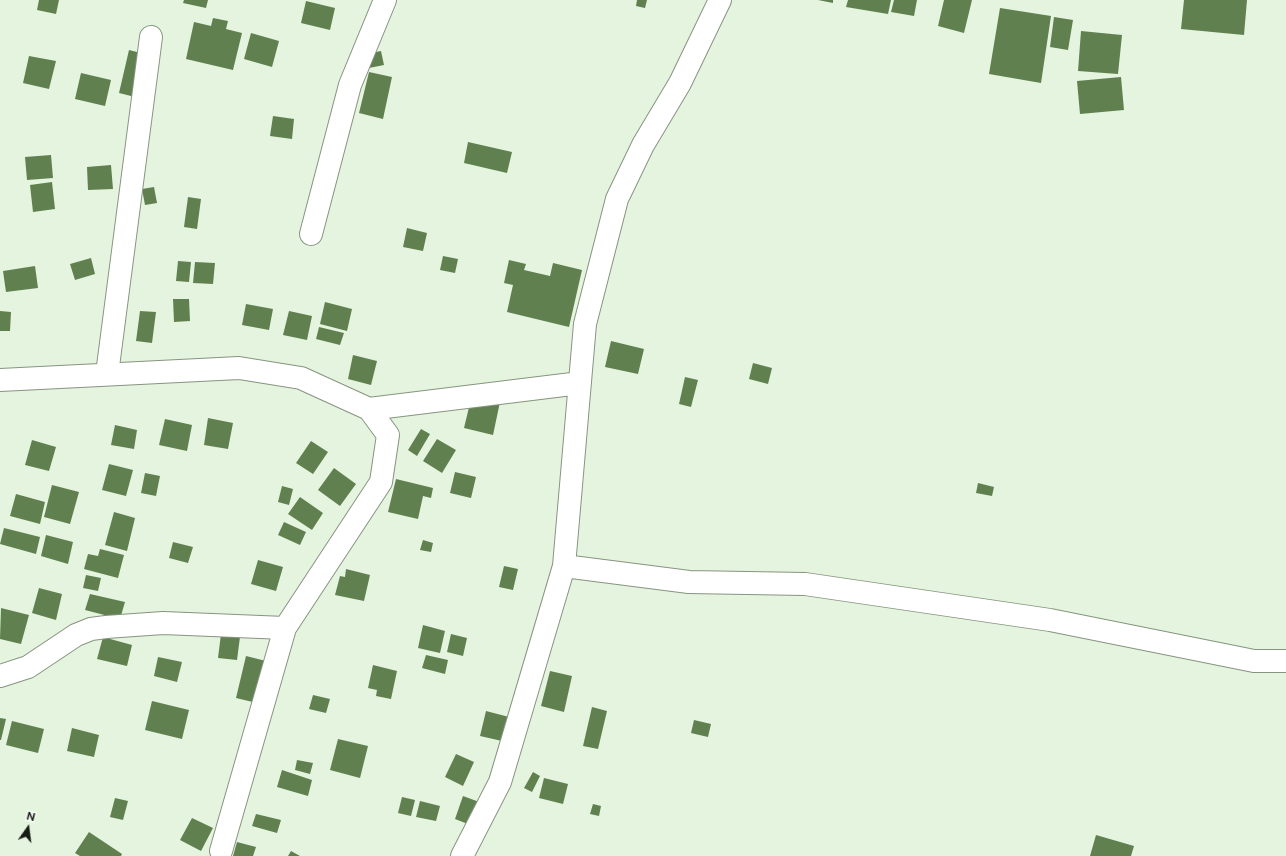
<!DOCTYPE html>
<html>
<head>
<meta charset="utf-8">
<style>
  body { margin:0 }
  #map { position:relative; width:1286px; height:856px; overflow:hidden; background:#e5f4de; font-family:"Public Sans",sans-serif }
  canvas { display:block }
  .north { position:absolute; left:8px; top:808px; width:40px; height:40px; -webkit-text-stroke:3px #f8fef5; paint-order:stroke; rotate:14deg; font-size:11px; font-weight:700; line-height:16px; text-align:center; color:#171c15 }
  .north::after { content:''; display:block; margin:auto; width:14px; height:18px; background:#171c15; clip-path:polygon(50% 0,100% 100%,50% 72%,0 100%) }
</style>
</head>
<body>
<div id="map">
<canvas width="1286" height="856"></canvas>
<div class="north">N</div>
</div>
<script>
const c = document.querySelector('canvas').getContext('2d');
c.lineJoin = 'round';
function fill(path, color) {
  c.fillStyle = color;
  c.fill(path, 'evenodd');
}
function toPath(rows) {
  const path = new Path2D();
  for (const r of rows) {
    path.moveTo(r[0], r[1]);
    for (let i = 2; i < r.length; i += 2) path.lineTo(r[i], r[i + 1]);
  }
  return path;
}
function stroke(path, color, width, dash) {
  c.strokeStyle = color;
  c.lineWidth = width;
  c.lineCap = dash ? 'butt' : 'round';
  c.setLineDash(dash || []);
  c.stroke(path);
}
const building = toPath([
  [39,0,59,0,56,14,37,10],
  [184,0,208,0,206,8,183,3],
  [637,0,647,0,645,8,636,6],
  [818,0,833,0,833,3],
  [848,0,891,0,888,14,846,7],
  [894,0,917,0,914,16,891,12],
  [944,0,972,0,964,33,938,26],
  [1184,0,1247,0,1244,35,1181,29],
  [306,1,335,8,330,30,301,23],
  [1000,8,1051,16,1041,83,989,74],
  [1054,17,1073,20,1068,50,1050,47],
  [213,18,228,21,226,29,242,33,233,70,186,59,194,22,211,26],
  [1081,31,1122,35,1118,74,1078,71],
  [251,33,279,41,272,67,244,59],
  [129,50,145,54,135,97,119,93],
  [381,51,384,65,369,68,366,54],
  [29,56,56,61,49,89,23,83],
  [369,72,392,77,383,119,359,113],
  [81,73,111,80,105,106,75,99],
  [1121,77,1124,110,1080,114,1077,81],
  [273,116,294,119,292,139,270,136],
  [468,142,512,152,507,173,464,163],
  [51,155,53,178,27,180,25,157],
  [111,165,113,189,88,190,87,167],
  [52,182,55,209,33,212,30,185],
  [154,187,157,203,145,205,142,189],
  [188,197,201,199,197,229,184,227],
  [407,228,427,233,423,251,403,247],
  [443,256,458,259,455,273,440,270],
  [91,258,95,274,75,280,70,264],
  [509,260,526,264,524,270,550,276,553,263,582,270,569,327,507,312,513,285,504,283],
  [178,261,191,262,189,282,176,281],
  [195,262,215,263,213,284,193,283],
  [35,266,38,288,6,292,3,271],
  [173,299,189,299,190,321,174,322],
  [325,302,352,309,347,331,320,324],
  [246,304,273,309,269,330,242,325],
  [0,311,11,312,10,331,0,331],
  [140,311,156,312,152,343,136,341],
  [289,311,312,316,307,340,283,335],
  [319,327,344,333,340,345,316,339],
  [611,341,644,349,638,374,605,367],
  [353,355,377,361,371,385,348,379],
  [753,363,772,368,768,384,749,379],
  [685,377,698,380,691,407,679,404],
  [487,399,500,402,493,435,464,428,470,403,485,407],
  [208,418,233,423,228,449,204,445],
  [165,419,192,425,187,451,159,445],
  [115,425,137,430,134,449,111,445],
  [421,429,430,434,417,456,408,450],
  [437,439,456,450,442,473,423,461],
  [32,440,56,447,49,471,25,465],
  [311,441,328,452,313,474,296,463],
  [109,464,133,470,126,496,102,490],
  [334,468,356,484,340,506,318,490],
  [455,472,476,477,471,498,450,493],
  [145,473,160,476,156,496,141,493],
  [396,479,433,488,431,498,423,496,418,519,388,512],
  [978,483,994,487,992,496,976,493],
  [52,485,79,492,70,524,44,517],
  [282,486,293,489,289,505,278,502],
  [16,494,45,502,40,524,10,516],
  [300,497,323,513,312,530,288,514],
  [114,512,135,518,127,551,105,545],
  [284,522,306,532,300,545,278,535],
  [4,528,40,537,36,554,0,544],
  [46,535,73,542,68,564,41,556],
  [423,540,433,543,431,552,420,550],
  [173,542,193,547,188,563,169,558],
  [100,549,124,555,118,578,84,569,88,554,98,556],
  [258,560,283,567,276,591,251,584],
  [504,566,518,569,513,590,499,587],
  [346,569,370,575,364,601,335,595,340,576,345,577],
  [86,575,101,578,98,591,83,588],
  [39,588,62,594,56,620,32,613],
  [90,594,125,602,120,619,85,610],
  [1,608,29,615,21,644,0,639],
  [423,625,445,631,440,653,418,648],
  [221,634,240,637,237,660,218,658],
  [451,634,467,638,463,656,447,652],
  [103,637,132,645,127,666,97,659],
  [426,655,448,660,445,674,422,668],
  [246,656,270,662,261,704,236,698],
  [158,657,182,662,177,682,154,676],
  [373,665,397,671,391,699,376,696,377,690,368,688],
  [550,671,572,676,564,712,541,706],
  [313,695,330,699,326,713,309,709],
  [152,701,189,710,182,739,145,730],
  [592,707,607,711,598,749,583,746],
  [486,711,509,717,502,741,480,736],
  [0,718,6,719,1,740,0,740],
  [694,720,711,724,708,737,691,733],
  [12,721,44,729,38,753,6,745],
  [72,728,99,735,94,757,67,751],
  [338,739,368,746,360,778,330,770],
  [456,754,474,762,463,786,445,777],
  [297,760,313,763,310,774,295,770],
  [282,770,312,780,308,796,277,787],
  [533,772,540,776,532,792,524,788],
  [544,778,568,784,563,804,539,798],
  [463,796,482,803,473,826,455,819],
  [402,797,415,800,411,816,398,813],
  [115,798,128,801,123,820,110,817],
  [420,801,440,806,436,821,416,817],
  [593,804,601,806,599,816,590,814],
  [256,814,281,820,277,833,252,826],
  [192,818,213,828,201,851,180,840],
  [89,832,122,854,121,856,80,856,75,853],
  [1096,835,1134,846,1131,856,1090,856],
  [237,842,256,847,253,856,233,856],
  [291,851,300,856,288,856]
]);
const minor = toPath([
  [311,234,350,85,385,0],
  [107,374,151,37],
  [0,380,239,368,301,378,369,409,388,435,381,482,285,628,221,851],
  [369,409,580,383],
  [564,566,689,582,805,584,1050,620,1254,661,1286,661],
  [0,676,28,667,76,635,91,629,106,627,163,623,285,628],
  [462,856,500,782,564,566,585,324,617,199,643,145,680,83,720,0]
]);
fill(building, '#608050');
stroke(minor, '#879480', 24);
stroke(minor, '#fff', 22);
</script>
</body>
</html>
